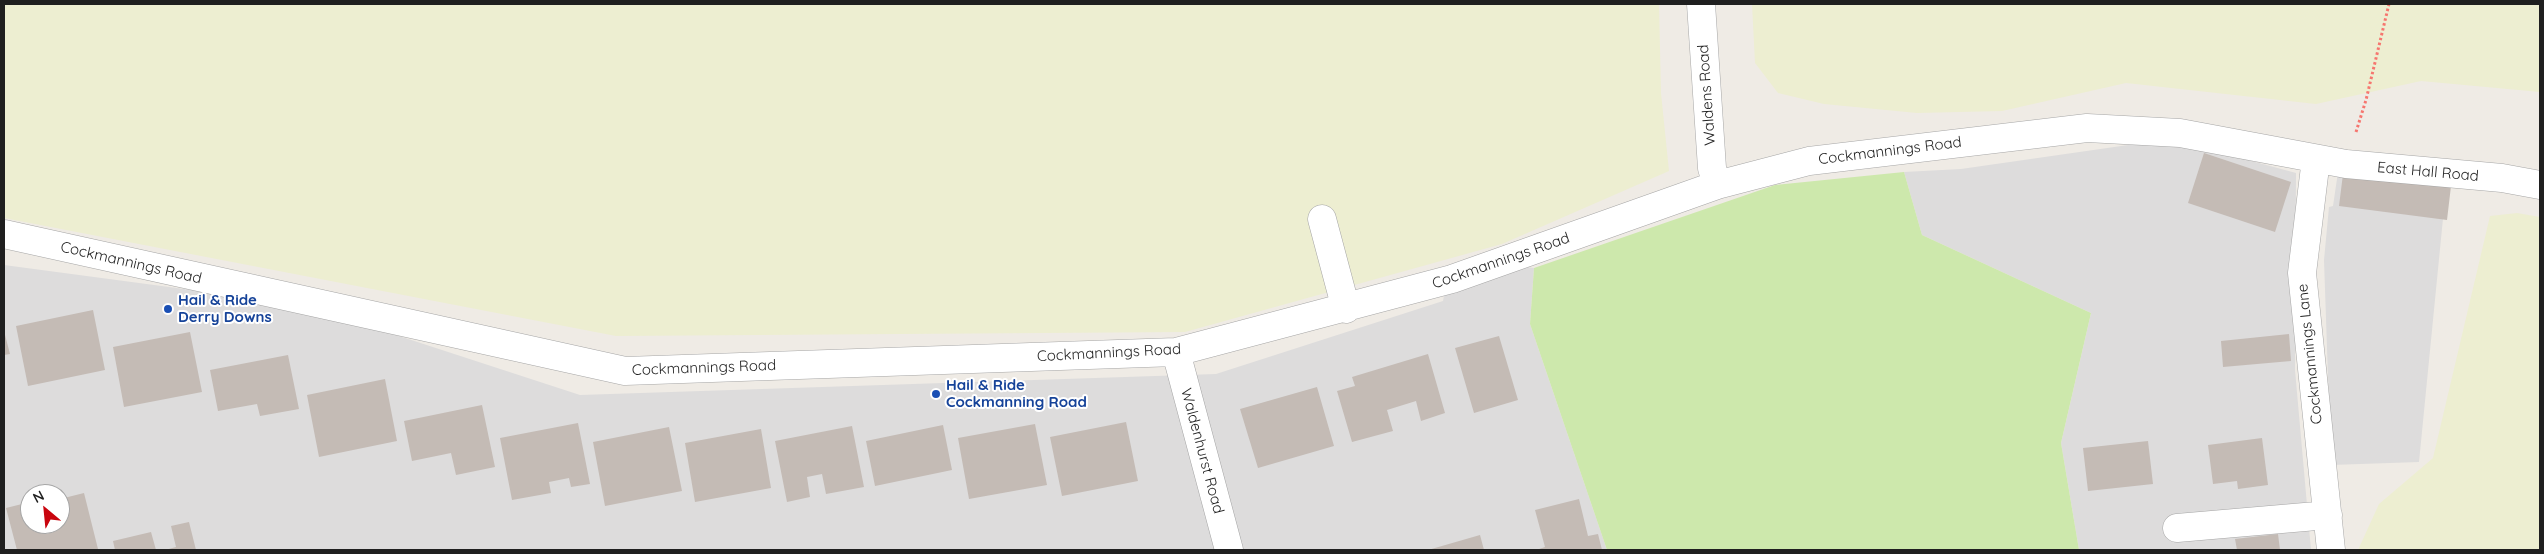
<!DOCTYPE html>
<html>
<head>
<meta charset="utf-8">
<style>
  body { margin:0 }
  #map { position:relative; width:2544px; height:554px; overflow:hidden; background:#efebe5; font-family:Quicksand,sans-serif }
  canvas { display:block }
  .frame { position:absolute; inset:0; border:5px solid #1f1f1f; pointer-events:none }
  .north { position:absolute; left:20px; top:484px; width:50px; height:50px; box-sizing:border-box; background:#fff; border:1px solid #a5a5a5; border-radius:50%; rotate:332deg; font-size:14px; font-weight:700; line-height:20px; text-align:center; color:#1f1f1f }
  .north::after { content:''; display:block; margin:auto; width:18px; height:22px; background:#c9050e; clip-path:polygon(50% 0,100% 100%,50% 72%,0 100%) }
</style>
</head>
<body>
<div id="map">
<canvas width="2544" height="554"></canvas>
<div class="frame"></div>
<div class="north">N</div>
</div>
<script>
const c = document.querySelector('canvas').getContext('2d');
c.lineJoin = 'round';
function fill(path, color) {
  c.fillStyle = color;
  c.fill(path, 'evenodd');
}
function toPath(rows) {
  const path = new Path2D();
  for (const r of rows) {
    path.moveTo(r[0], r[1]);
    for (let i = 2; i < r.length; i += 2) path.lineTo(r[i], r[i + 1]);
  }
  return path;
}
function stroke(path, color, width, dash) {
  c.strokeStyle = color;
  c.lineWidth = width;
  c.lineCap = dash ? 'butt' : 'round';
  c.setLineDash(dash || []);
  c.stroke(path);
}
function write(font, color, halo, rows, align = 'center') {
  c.font = font + ' Quicksand,sans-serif';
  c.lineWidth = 4;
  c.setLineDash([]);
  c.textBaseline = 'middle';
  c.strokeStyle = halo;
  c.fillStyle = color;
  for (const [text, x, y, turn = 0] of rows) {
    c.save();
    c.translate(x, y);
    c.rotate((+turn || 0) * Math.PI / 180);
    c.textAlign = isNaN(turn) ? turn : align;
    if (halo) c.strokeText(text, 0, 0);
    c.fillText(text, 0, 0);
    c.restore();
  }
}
const residential = toPath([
  [2170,139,2296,173,2295,370,2311,550,2079,550,2061,443,2091,313,1922,235,1904,172,1961,169],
  [2338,172,2446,188,2419,462,2331,465,2324,260,2329,207,2333,206],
  [4,265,304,305,580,395,1216,374,1443,301,1445,290,1518,266,1534,268,1530,324,1607,550,4,550],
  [30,494,60,494,60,524,30,524]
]);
const farmland = toPath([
  [4,4,1659,4,1661,93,1669,171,1502,244,1185,332,616,336,4,218],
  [1752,4,2540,4,2540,92,2421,81,2316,104,2126,83,2002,111,1917,113,1824,104,1778,93,1755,63],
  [2517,213,2540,217,2540,550,2358,550,2379,504,2433,458,2490,216]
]);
const grass = toPath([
  [1904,172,1922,235,2091,313,2061,443,2079,550,1607,550,1530,324,1534,268,1775,185]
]);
const building = toPath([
  [2204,153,2291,182,2275,232,2188,203],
  [2343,174,2451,186,2447,220,2339,206],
  [93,310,105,370,28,386,16,326],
  [4,331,10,354,4,355],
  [190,332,202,392,124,407,113,347],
  [2289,334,2291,361,2223,367,2221,341],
  [1499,336,1518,400,1474,413,1455,348],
  [1428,354,1445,413,1421,421,1416,401,1387,410,1393,431,1352,442,1337,391,1355,386,1352,377],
  [288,355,299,409,260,416,257,404,218,411,210,370],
  [385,379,397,441,319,457,307,395],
  [1317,387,1334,446,1258,468,1240,409],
  [482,405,495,467,456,475,451,453,412,461,404,421],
  [1126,422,1138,481,1062,496,1050,437],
  [578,423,590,484,571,487,569,478,549,482,551,493,512,500,500,438],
  [1035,424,1047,485,969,499,958,438],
  [943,425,952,470,875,486,866,441],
  [852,426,864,487,826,494,822,474,807,477,810,497,787,502,775,441],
  [669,427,682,491,605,506,593,442],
  [761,429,771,488,695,502,685,443],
  [2262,438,2268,485,2238,489,2237,481,2213,484,2208,445],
  [2148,441,2153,484,2088,491,2083,448],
  [84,493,98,549,17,550,6,508,30,502,30,524,60,524,60,499],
  [1579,499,1588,536,1598,534,1602,550,1536,550,1545,547,1535,510],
  [189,522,196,550,165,550,176,547,171,526],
  [151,532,156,550,115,550,113,541],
  [2278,534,2280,550,2237,550,2235,539],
  [1480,535,1484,550,1428,550]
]);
const path = toPath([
  [2356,132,2366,100,2389,4]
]);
const minor = toPath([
  [1701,4,1712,168,1717,185],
  [2316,159,2302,273,2331,550],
  [1322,219,1346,309],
  [4,234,625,371,1176,352,1452,279,1717,185,1809,161,2087,128,2180,133,2346,164,2502,178,2540,185],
  [1176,352,1229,550],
  [2177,528,2328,515]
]);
const markers = [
  [168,309,5,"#1a4fb4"],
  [936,394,5,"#1a4fb4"]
];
const streetNames = [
  ["Waldens Road",1707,95,-94],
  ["Cockmannings Road",1890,151,-7],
  ["East Hall Road",2428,172,5],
  ["Cockmannings Road",1501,261,-19],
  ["Cockmannings Road",131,263,13],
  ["Cockmannings Road",1109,353,-3],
  ["Cockmannings Lane",2310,354,-96],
  ["Cockmannings Road",704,368,-2],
  ["Waldenhurst Road",1202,451,75]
];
const transitNames = [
  ["Hail & Ride",178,300],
  ["Derry Downs",178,317],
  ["Hail & Ride",946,385],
  ["Cockmanning Road",946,402]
];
fill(residential, '#dddcdc');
fill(farmland, '#edeed1');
fill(grass, '#cde8ac');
fill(building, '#c4bbb5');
stroke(minor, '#a6a6a6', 29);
stroke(path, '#f6766f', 3, [2.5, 2.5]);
stroke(minor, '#fff', 28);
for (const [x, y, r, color] of markers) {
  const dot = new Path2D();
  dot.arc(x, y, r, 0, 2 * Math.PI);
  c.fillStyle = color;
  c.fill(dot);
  stroke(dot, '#fff', 2);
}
write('15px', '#1f1f1f', '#fff', streetNames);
write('bold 15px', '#164399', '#fff', transitNames, 'left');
</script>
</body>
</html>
